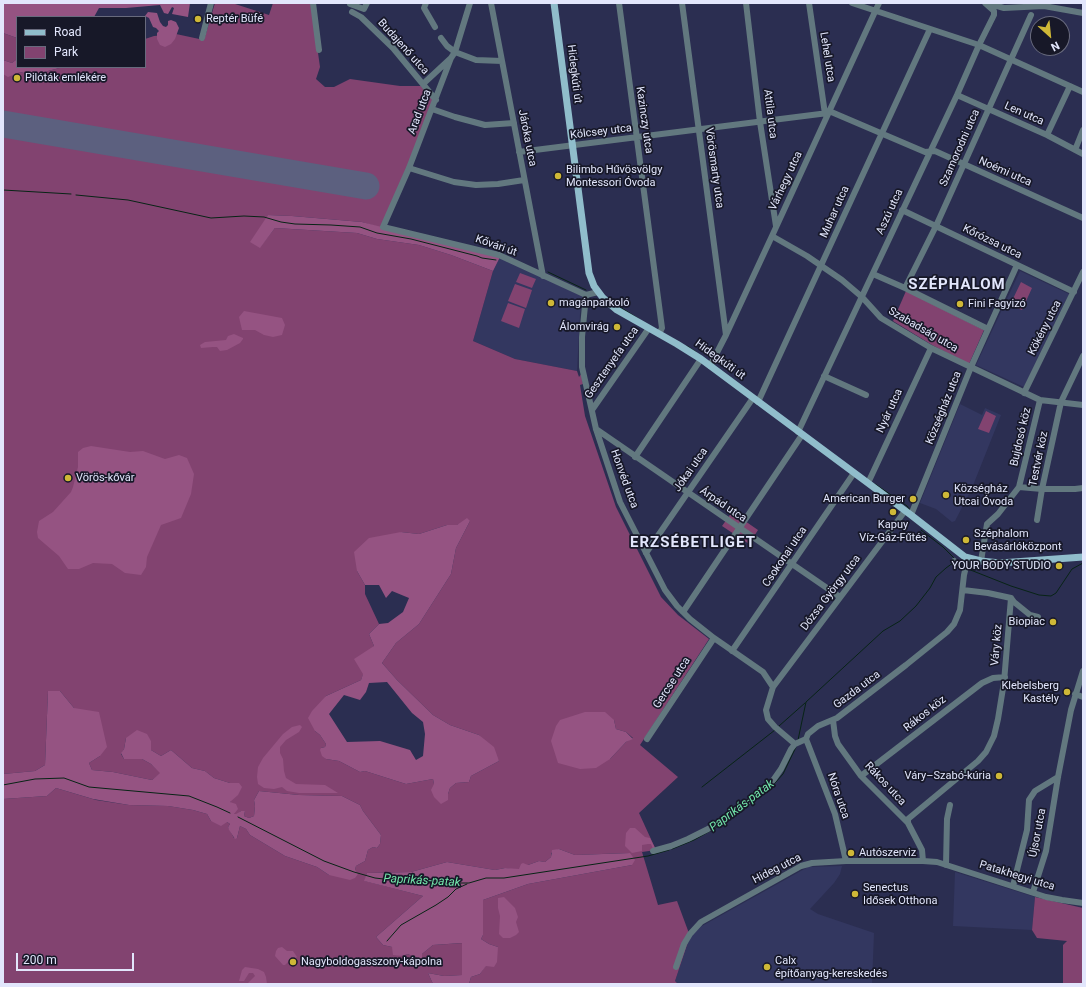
<!DOCTYPE html>
<html>
<head>
<meta charset="utf-8">
<style>
  body { margin:0 }
  #map { position:relative; width:1086px; height:987px; overflow:hidden; background:#2b2e51; font-family:Roboto,sans-serif }
  canvas { display:block }
  .frame { position:absolute; inset:0; border:4px solid #e2e6fc; pointer-events:none }
  .legend { position:absolute; left:16px; top:16px; width:130px; height:52px; box-sizing:border-box; background:#171828; border:1px solid #686a7d; margin:0; padding:5px 7px; list-style:none; font-size:12px; color:#e2e6fc }
  .legend li { display:flex; align-items:center; gap:8px; height:20px }
  .legend b { width:20px; border:1px solid #686a7d }
  .north { position:absolute; left:1030px; top:16px; width:40px; height:40px; box-sizing:border-box; background:#171828; border:1px solid #686a7d; border-radius:50%; rotate:153deg; font-size:11px; font-weight:700; line-height:16px; text-align:center; color:#e2e6fc }
  .north::after { content:''; display:block; margin:auto; width:14px; height:18px; background:#cfb837; clip-path:polygon(50% 0,100% 100%,50% 72%,0 100%) }
  .scale { position:absolute; left:16px; top:953px; width:118px; height:18px; box-sizing:border-box; border:2px solid #e2e6fc; border-top:0; padding-left:5px; font-size:12px; line-height:14px; white-space:nowrap; color:#e2e6fc; -webkit-text-stroke:3px #171828; paint-order:stroke }
</style>
</head>
<body>
<div id="map">
<canvas width="1086" height="987"></canvas>
<div class="frame"></div>
<ul class="legend">
<li><b style="height:5px;background:#90bdcb"></b>Road</li>
<li><b style="height:11px;background:#824370"></b>Park</li>
</ul>
<div class="north">N</div>
<div class="scale">200 m</div>
</div>
<script>
const c = document.querySelector('canvas').getContext('2d');
c.lineJoin = 'round';
function fill(path, color) {
  c.fillStyle = color;
  c.fill(path, 'evenodd');
}
function toPath(rows) {
  const path = new Path2D();
  for (const r of rows) {
    path.moveTo(r[0], r[1]);
    for (let i = 2; i < r.length; i += 2) path.lineTo(r[i], r[i + 1]);
  }
  return path;
}
function stroke(path, color, width, dash) {
  c.strokeStyle = color;
  c.lineWidth = width;
  c.lineCap = dash ? 'butt' : 'round';
  c.setLineDash(dash || []);
  c.stroke(path);
}
function write(font, color, halo, rows, align = 'center') {
  c.font = font + ' Roboto,sans-serif';
  c.lineWidth = 3.5;
  c.setLineDash([]);
  c.textBaseline = 'middle';
  c.strokeStyle = halo;
  c.fillStyle = color;
  for (const [text, x, y, turn = 0] of rows) {
    c.save();
    c.translate(x, y);
    c.rotate((+turn || 0) * Math.PI / 180);
    c.textAlign = isNaN(turn) ? turn : align;
    if (halo) c.strokeText(text, 0, 0);
    c.fillText(text, 0, 0);
    c.restore();
  }
}
const built = toPath([
  [500,257,582,296,580,314,577,371,515,359,473,341,493,271],
  [1020,271,1069,294,1024,387,976,365],
  [960,404,982,415,985,408,1001,415,972,488,955,521,952,522,936,509,920,503],
  [842,866,840,874,834,883,810,909,818,914,874,933,872,984,678,984,675,981,690,936,702,926,808,867],
  [955,872,1035,897,1032,930,953,926]
]);
const green = toPath([
  [215,3,232,3,269,15,273,3,311,3,320,67,316,79,325,87,334,87,350,79,400,86,421,86,434,101,407,169,381,228,362,222,292,216,268,215,260,247,275,228,357,233,377,239,419,245,451,255,493,271,473,341,515,359,577,371,579,377,582,373,583,384,580,385,585,416,616,507,661,597,678,615,709,639,640,745,678,777,639,813,656,850,642,852,658,905,677,901,690,936,675,981,678,984,469,984,471,977,480,974,498,947,489,944,481,939,483,935,483,900,528,884,632,865,629,853,575,855,559,849,551,853,551,857,545,862,539,861,528,865,521,871,505,868,495,870,447,862,411,872,367,873,365,881,423,896,376,937,383,945,392,947,402,956,408,954,414,957,422,954,433,945,463,943,462,975,444,976,428,973,433,984,3,984,3,799,47,796,56,788,96,800,129,805,168,806,193,810,207,814,211,821,227,822,230,824,228,827,234,838,237,838,240,826,246,829,250,835,285,856,317,867,329,875,355,870,356,866,365,861,368,850,373,847,377,848,380,844,381,835,363,811,360,805,342,796,299,795,259,791,254,800,255,806,254,816,249,818,244,816,245,811,241,811,236,815,233,813,235,811,230,802,239,784,230,783,214,778,205,771,192,768,171,750,161,756,151,750,151,741,126,738,124,749,121,754,124,759,142,759,151,764,161,773,152,780,113,772,92,770,89,763,100,756,74,708,60,691,48,691,45,765,35,771,3,774,3,74,20,72,33,75,63,67,145,67,145,39,154,36,176,34,204,40],
  [470,521,456,548,451,574,419,624,396,643,382,663,397,680,433,715,450,725,479,735,499,761,471,776,469,782,456,783,450,788,448,794,434,784,433,779,406,784,365,771,360,772,339,761,326,759,321,748,325,747,326,744,320,735,315,731,326,696,361,680,374,646,369,634,379,624,365,594,365,585,357,571,401,532,419,534,447,525,457,525],
  [614,720,616,729,626,732,633,738,626,742,610,759],
  [3,33,17,38,17,59,12,63,3,60],
  [520,273,536,279,532,288,516,282],
  [1021,282,1032,288,1022,310,1010,305],
  [515,284,532,290,526,308,508,301],
  [906,291,984,330,969,364,932,345,893,321],
  [508,303,525,309,519,328,501,321],
  [986,411,996,416,989,433,978,429],
  [732,512,758,530,749,544,722,526],
  [1035,897,1083,908,1083,984,1063,984,1063,945,1067,941,1037,938,1032,930]
]);
const forest = toPath([
  [3,3,190,3,188,17,172,14,174,8,172,7,168,14,164,13,160,5,126,8,99,8,94,17,17,17,17,38,3,33],
  [148,12,157,13,160,22,163,26,166,27,168,25,168,21,171,20,176,22,179,28,175,39,171,44,165,47,160,45,157,39,157,33,159,31,156,28,153,27,149,18,145,16],
  [17,59,17,67,63,67,33,75,20,72,8,77,3,74,3,60,12,63],
  [268,215,292,216,362,222,500,257,493,271,451,255,419,245,377,239,357,233,275,228,260,248,250,242],
  [244,311,282,318,285,325,282,335,273,337,264,335,255,330,242,330,239,317],
  [234,334,243,338,243,339,240,343,227,350,220,351,217,347,213,347,201,348,200,345,205,342,226,340,228,336],
  [91,446,130,452,143,451,165,459,179,455,187,458,194,474,191,494,181,518,161,525,147,557,146,567,141,575,125,573,112,564,93,563,79,569,68,569,59,556,38,538,37,532,39,521,53,512,71,492,73,487,78,467,78,452,83,448],
  [467,518,470,521,456,548,451,574,419,624,396,643,382,663,397,680,433,715,450,725,479,735,494,747,499,761,471,776,469,782,456,783,450,788,448,794,448,800,441,804,434,797,431,790,434,784,433,779,406,784,365,771,360,772,339,761,326,759,322,756,320,750,321,748,325,747,326,744,320,735,315,731,308,718,312,711,326,696,361,680,363,674,354,659,374,646,369,634,379,624,388,623,403,612,409,598,392,591,386,598,379,585,365,585,357,571,354,552,369,538,401,532,419,534,447,525,457,525],
  [387,682,412,713,423,722,425,734,423,756,416,760,410,750,380,741,347,742,329,714,344,695,360,700,366,692,369,683],
  [48,691,60,691,74,708,99,712,107,747,100,756,89,763,92,770,113,772,152,780,160,773,151,764,142,759,124,759,121,753,124,749,126,738,137,730,147,734,151,741,151,750,161,756,171,750,192,768,205,771,214,778,230,783,239,783,242,787,238,795,230,802,236,804,238,809,234,814,236,814,241,811,245,811,244,816,249,818,254,816,255,806,254,800,259,791,299,795,342,796,360,805,363,811,381,835,380,844,377,848,373,847,368,850,365,861,356,866,355,870,358,874,355,878,350,880,329,875,317,867,285,856,250,835,246,829,240,826,237,838,235,839,229,830,228,827,230,824,227,822,221,826,211,821,207,814,193,810,168,806,129,805,93,799,56,788,47,796,3,799,3,774,35,771,45,765],
  [585,712,605,712,614,720,616,729,626,732,633,739,626,742,610,759,596,768,580,769,558,763,551,741,556,726,560,720],
  [300,725,302,727,299,732,286,740,280,747,280,753,283,759,284,771,286,778,296,784,325,785,338,793,299,793,287,791,282,787,274,789,264,788,258,784,257,777,258,767,263,758,283,734,292,727],
  [630,828,635,828,645,837,650,838,655,848,653,849,651,844,648,844,642,845,642,851,632,853,625,846,626,833],
  [559,849,575,855,630,853,635,860,632,865,528,884,483,900,483,935,481,939,489,944,498,947,497,962,494,967,486,966,480,974,471,977,469,984,433,984,428,973,444,976,462,975,462,943,433,945,422,954,422,958,421,961,417,960,414,957,408,954,402,956,393,955,392,947,383,945,376,937,423,896,364,881,367,873,411,872,447,862,495,870,505,868,519,869,521,864,523,863,528,865,539,861,545,862,551,857,552,850],
  [504,897,515,908,518,917,516,922,519,932,516,935,510,938,503,938,499,934,500,916,498,908,498,898],
  [282,947,287,951,293,951,297,957,288,962,285,965,283,965,275,956,276,951,278,948],
  [245,967,258,969,264,972,266,977,267,984,247,984,255,976,253,973,249,973,244,981,239,981,242,970]
]);
const stream = toPath([
  [3,190,71,194],
  [76,195,128,200,211,218,244,216,264,217,281,222,295,224,331,225,360,227,377,233,411,239,477,256,482,258,496,260],
  [548,272,586,290],
  [615,304,639,319],
  [687,346,696,352],
  [875,484,907,506,910,510],
  [921,530,943,547,955,559],
  [957,561,963,567],
  [968,569,1011,586,1039,595,1051,596,1056,593,1072,569,1083,563],
  [779,726,805,703],
  [798,740,806,702,883,631,900,621,916,606,930,588,936,577,946,568,953,563],
  [3,785,35,779,64,778,89,787,189,796,217,807,230,813],
  [702,787,775,730],
  [238,817,324,861,354,872,375,878,419,883,469,883,486,878,504,878,648,856,669,850],
  [672,849,694,840,719,826,768,791,783,774,796,747],
  [387,941,401,925,436,905,448,897,456,889,467,884]
]);
const runway = toPath([
  [3,124,366,186]
]);
const minor = toPath([
  [313,3,319,50],
  [426,3,424,8,435,27],
  [470,3,455,52,451,58,409,168,383,227,499,255,586,295,598,292],
  [491,3,543,276],
  [619,3,662,328,659,334],
  [682,3,726,335],
  [746,3,760,122,776,226],
  [809,3,825,114],
  [852,3,979,45,1083,92],
  [987,3,1004,8,1044,6,1083,13],
  [350,4,364,9,367,3],
  [352,12,361,17,393,48,436,100],
  [202,38,211,3],
  [441,38,447,46,455,52,476,60,502,61],
  [423,84,451,58],
  [957,95,1047,135,1083,154],
  [432,109,455,117,485,125,514,123],
  [829,111,925,152,935,151,1083,218],
  [1047,135,1070,86],
  [1075,150,1083,130],
  [519,152,828,113],
  [409,168,454,182,476,185,498,184,524,180],
  [902,210,1074,292],
  [772,236,807,256,842,280,862,297,881,318,931,348,1040,400,1083,405],
  [873,274,905,288,988,329],
  [905,288,936,226,1031,15],
  [586,295,582,337,582,367,596,429,620,502,665,590,677,606,690,619,714,638,763,672,773,687],
  [710,366,726,335,772,236,879,3],
  [824,376,866,395],
  [1024,393,1083,272],
  [758,402,930,29],
  [592,410,649,328],
  [596,429,840,597],
  [798,432,957,95,979,45,994,15,994,11,985,3],
  [635,457,701,359],
  [868,483,931,348],
  [1019,487,1042,489,1075,489,1083,488],
  [911,515,971,367,1017,265],
  [1037,520,1042,489,1061,402,1083,356],
  [646,553,753,398],
  [954,561,956,564],
  [981,561,987,524,998,514,1019,487,1040,400],
  [963,590,988,593,1011,598,1014,602,1030,615,1038,617],
  [683,612,802,435],
  [732,651,854,473],
  [1075,694,1083,697],
  [833,720,835,736,838,744,861,776,908,823,922,850,923,861],
  [647,739,714,638],
  [806,739,835,814,846,861],
  [795,744,775,727,768,719,766,710,773,687,905,511],
  [861,776,982,683,993,678,1005,677],
  [908,823,908,819,978,761,986,752,994,736,998,719,1004,682,1011,598],
  [653,851,671,846,688,839,708,829,735,812,768,786,774,779,781,769,791,749,795,744,806,739,808,734,818,726,837,718,906,665,947,632,954,624,960,610,964,575,968,558],
  [946,865,947,819,950,805],
  [1013,886,1027,830,1029,800,1035,791,1058,777],
  [1033,892,1046,851,1058,777,1071,710,1083,671],
  [676,967,684,944,690,934,701,922,801,866,812,863,846,861,923,861,937,862,1046,897,1062,900,1083,903]
]);
const major = toPath([
  [554,3,589,273,594,286,603,298,617,310,677,344,701,359,911,515,965,557,981,561,1000,563,1083,557]
]);
const markers = [
  [198,19,4,"#cfb837"],
  [17,78,4,"#cfb837"],
  [558,176,4,"#cfb837"],
  [551,303,4,"#cfb837"],
  [960,304,4,"#cfb837"],
  [617,327,4,"#cfb837"],
  [68,478,4,"#cfb837"],
  [946,495,4,"#cfb837"],
  [913,499,4,"#cfb837"],
  [893,512,4,"#cfb837"],
  [966,540,4,"#cfb837"],
  [1059,566,4,"#cfb837"],
  [1053,622,4,"#cfb837"],
  [1067,692,4,"#cfb837"],
  [999,776,4,"#cfb837"],
  [851,853,4,"#cfb837"],
  [855,894,4,"#cfb837"],
  [293,962,4,"#cfb837"],
  [767,967,4,"#cfb837"]
];
const poiNames = [
  ["Reptér Büfé",206,19],
  ["Pilóták emlékére",25,78],
  ["Bilimbo Hűvösvölgy",566,170],
  ["Montessori Óvoda",566,183],
  ["magánparkoló",559,303],
  ["Fini Fagyizó",968,304],
  ["Álomvirág",609,327,"right"],
  ["Vörös-kővár",76,478],
  ["Községház",954,489],
  ["Utcai Óvoda",954,502],
  ["American Burger",905,499,"right"],
  ["Kapuy",893,525,"center"],
  ["Víz-Gáz-Fűtés",893,538,"center"],
  ["Széphalom",974,534],
  ["Bevásárlóközpont",974,547],
  ["YOUR BODY STUDIO",1051,566,"right"],
  ["Biopiac",1045,622,"right"],
  ["Klebelsberg",1059,686,"right"],
  ["Kastély",1059,699,"right"],
  ["Váry–Szabó-kúria",991,776,"right"],
  ["Autószerviz",859,853],
  ["Senectus",863,888],
  ["Idősek Otthona",863,901],
  ["Calx",775,961],
  ["építőanyag-kereskedés",775,974],
  ["Nagyboldogasszony-kápolna",301,962]
];
const streetNames = [
  ["Budajenő utca",403,47,48],
  ["Lehel utca",827,57,81],
  ["Hidegkúti út",574,74,83],
  ["Arad utca",420,112,-69],
  ["Attila utca",770,114,83],
  ["Len utca",1024,114,24],
  ["Kazinczy utca",644,120,82],
  ["Kölcsey utca",601,132,-7],
  ["Járóka utca",527,138,79],
  ["Szamorodni utca",960,148,-66],
  ["Vörösmarty utca",714,168,82],
  ["Noémi utca",1005,172,24],
  ["Várhegy utca",786,181,-65],
  ["Muhar utca",835,212,-66],
  ["Aszú utca",890,212,-65],
  ["Kőrózsa utca",992,242,26],
  ["Kővári út",496,246,19],
  ["Kökény utca",1045,328,-63],
  ["Szabadság utca",923,330,30],
  ["Hidegkúti út",720,360,36],
  ["Gesztenyefa utca",612,363,-55],
  ["Községház utca",944,408,-68],
  ["Nyár utca",890,411,-65],
  ["Bujdosó köz",1021,437,-77],
  ["Testvér köz",1039,459,-78],
  ["Jókai utca",691,470,-55],
  ["Honvéd utca",624,479,70],
  ["Árpád utca",723,505,34],
  ["Csokonai utca",785,557,-56],
  ["Dózsa György utca",831,593,-53],
  ["Váry köz",997,645,-85],
  ["Gercse utca",672,683,-57],
  ["Gazda utca",857,690,-37],
  ["Rákos köz",925,714,-38],
  ["Rákos utca",885,784,47],
  ["Nóra utca",838,796,71],
  ["Újsor utca",1038,833,-79],
  ["Hideg utca",777,869,-27],
  ["Patakhegyi utca",1017,876,17]
];
const waterNames = [
  ["Paprikás-patak",742,806,-37],
  ["Paprikás-patak",422,881,3]
];
const districtNames = [
  ["SZÉPHALOM",957,285],
  ["ERZSÉBETLIGET",693,543]
];
fill(built, '#333760');
fill(green, '#824370');
fill(forest, '#955382');
stroke(stream, '#082416', 1);
stroke(runway, '#5c607f', 27);
stroke(minor, '#62787f', 6);
stroke(major, '#90bdcb', 7);
for (const [x, y, r, color] of markers) {
  const dot = new Path2D();
  dot.arc(x, y, r, 0, 2 * Math.PI);
  c.fillStyle = color;
  c.fill(dot);
  stroke(dot, '#171828', 1.5);
}
write('11px', '#e2e6fc', '#171828', poiNames, 'left');
write('11px', '#e2e6fc', '#171828', streetNames);
write('italic 12px', '#73e7ab', '#171828', waterNames);
c.letterSpacing = '1px';
write('bold 15px', '#e2e6fc', '#171828', districtNames);
c.letterSpacing = '0px';
</script>
</body>
</html>
